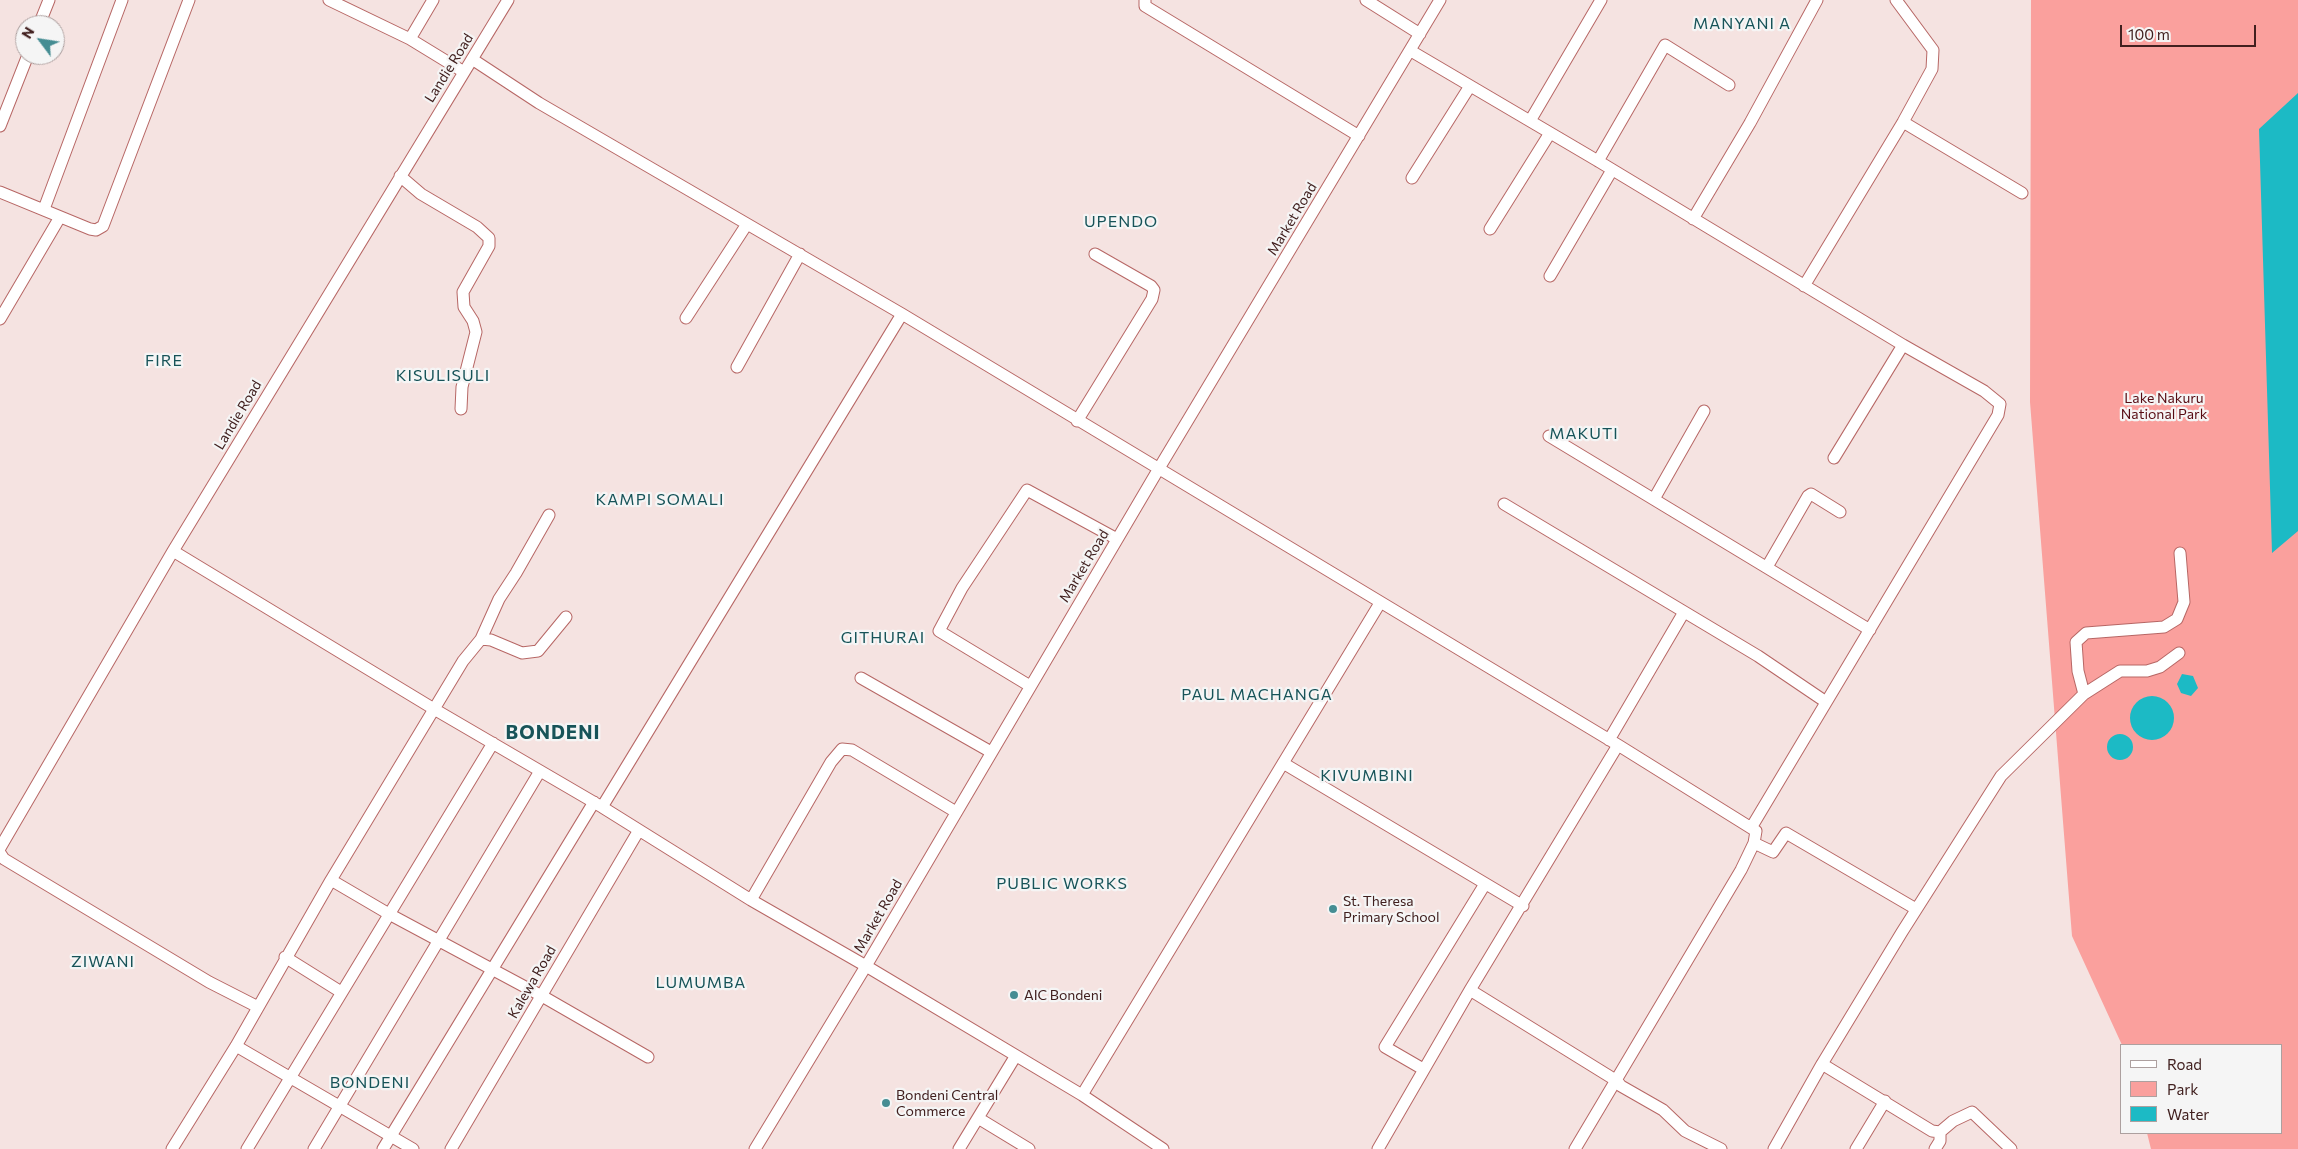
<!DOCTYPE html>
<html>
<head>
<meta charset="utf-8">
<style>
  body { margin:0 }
  #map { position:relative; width:2298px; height:1149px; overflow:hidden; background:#f5e3e1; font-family:Commissioner,sans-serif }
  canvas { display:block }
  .legend { position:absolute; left:2120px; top:1044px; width:162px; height:90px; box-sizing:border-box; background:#f5f5f5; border:1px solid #ada09f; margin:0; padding:6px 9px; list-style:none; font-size:15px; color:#41201f }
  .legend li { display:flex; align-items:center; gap:10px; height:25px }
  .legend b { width:25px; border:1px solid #ada09f }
  .north { position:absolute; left:15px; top:15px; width:50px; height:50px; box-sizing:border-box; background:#f5f5f5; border:1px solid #ada09f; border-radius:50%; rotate:301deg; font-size:14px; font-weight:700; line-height:20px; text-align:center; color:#41201f }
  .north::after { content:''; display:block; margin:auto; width:18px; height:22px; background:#458d93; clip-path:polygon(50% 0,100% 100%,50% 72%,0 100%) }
  .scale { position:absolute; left:2120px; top:25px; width:136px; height:22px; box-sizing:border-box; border:2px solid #41201f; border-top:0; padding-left:6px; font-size:15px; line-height:18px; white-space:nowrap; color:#41201f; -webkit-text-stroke:4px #f5f5f5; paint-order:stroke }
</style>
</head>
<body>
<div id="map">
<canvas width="2298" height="1149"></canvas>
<ul class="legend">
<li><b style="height:6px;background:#fff"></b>Road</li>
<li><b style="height:14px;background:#faa09d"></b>Park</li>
<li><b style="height:14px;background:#1cbac5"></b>Water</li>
</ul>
<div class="north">N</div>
<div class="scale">100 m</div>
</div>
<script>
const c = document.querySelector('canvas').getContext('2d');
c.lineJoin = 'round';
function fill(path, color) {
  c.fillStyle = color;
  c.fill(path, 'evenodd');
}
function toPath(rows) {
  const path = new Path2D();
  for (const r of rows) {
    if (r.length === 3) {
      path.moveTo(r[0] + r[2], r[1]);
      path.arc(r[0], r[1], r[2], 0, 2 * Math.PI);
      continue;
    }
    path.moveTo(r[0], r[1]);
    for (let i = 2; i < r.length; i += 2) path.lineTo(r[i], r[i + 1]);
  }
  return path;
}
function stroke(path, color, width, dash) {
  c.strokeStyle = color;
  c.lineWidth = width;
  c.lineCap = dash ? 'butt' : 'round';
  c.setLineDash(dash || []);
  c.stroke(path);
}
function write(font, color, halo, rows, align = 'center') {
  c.font = font + ' Commissioner,sans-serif';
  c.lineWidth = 4.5;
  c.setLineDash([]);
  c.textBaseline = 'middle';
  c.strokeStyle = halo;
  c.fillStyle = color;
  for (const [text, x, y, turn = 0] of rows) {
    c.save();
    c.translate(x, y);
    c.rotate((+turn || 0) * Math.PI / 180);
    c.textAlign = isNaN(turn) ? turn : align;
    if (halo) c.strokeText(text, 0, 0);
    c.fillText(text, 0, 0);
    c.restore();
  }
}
const green = toPath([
  [2031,0,2298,0,2298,1149,2151,1149,2147,1133,2282,1133,2282,1045,2122,1045,2072,936,2030,402]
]);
const water = toPath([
  [2298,93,2298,531,2272,553,2259,129],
  [2182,674,2193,676,2198,688,2191,696,2181,693,2177,684],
  [2152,718,22],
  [2120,747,13]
]);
const street = toPath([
  [329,0,410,39,464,72],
  [1145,0,1145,6,1359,136],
  [1366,0,1420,34],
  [39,25,49,0],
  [410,39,433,0],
  [1411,51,1598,161,1903,345,1984,391,2000,404,1998,415,1751,828],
  [472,59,539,103,902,314,1618,745,1756,831,1754,843,1741,870,1575,1149],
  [1530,121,1601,0],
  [1903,122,2022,193],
  [0,126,28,55],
  [1598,161,1665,45,1729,85],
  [400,176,421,194,477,227,489,238,489,246,463,292,464,307,473,321,476,332,462,387,461,409],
  [1412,178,1470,86],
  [0,192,90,229,96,230,103,226,189,0],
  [44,209,122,0],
  [1693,219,1750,123,1817,0],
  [1490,229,1550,133],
  [1550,276,1612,170],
  [1804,286,1903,122,1932,69,1933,50,1896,0],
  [686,318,747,224],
  [0,319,60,217],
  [737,367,800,254],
  [1077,421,1152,299,1154,290,1151,286,1095,254],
  [1549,436,1870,630],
  [1834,458,1903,345],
  [1654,499,1704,411],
  [1504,504,1758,656,1826,702],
  [173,551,434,709,602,807,751,900,866,966,1082,1095,1163,1149],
  [1767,567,1808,496,1811,494,1840,512],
  [481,639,499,599,516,573,549,515],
  [861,678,991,752],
  [1030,686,939,631,962,588,1027,490,1117,539],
  [2084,694,2078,671,2076,642,2086,633,2164,627,2177,619,2184,602,2180,553],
  [1609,740,1684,612],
  [1283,763,1523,906],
  [602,807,902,314],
  [1754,843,1773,852,1786,833,1916,909],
  [0,848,173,551,508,0],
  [0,853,4,859,209,982,258,1007],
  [331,880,389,914,542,996,648,1057],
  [751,900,831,762,842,749,852,750,956,812],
  [285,957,341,992],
  [1470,990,1617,1081,1621,1086,1663,1110,1685,1131,1721,1149],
  [236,1046,413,1149],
  [1822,1064,1932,1131,1940,1132,1940,1141,1935,1149],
  [1423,1069,1385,1047,1485,884],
  [1082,1095,1380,603],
  [978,1118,1029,1149],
  [1940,1132,1953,1121,1972,1112,2011,1149],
  [172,1149,236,1046,331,880,463,661,481,639,491,640,522,653,538,651,566,617],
  [247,1149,493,743],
  [314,1149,540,771],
  [383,1149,594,802],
  [451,1149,639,830],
  [755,1149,866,966,1158,470,1440,0],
  [959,1149,1015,1057],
  [1378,1149,1470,990,1618,745],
  [1774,1149,1822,1064,1902,932,2001,776,2084,694,2120,671,2147,671,2160,667,2179,653],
  [1856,1149,1885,1101]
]);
const markers = [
  [1333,909,5,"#458d93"],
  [1014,995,5,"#458d93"],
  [886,1103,5,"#458d93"]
];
const streetNames = [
  ["Landie Road",449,68,-58],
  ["Market Road",1292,219,-59],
  ["Landie Road",238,415,-59],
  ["Market Road",1084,566,-59],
  ["Market Road",878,916,-60],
  ["Kalewa Road",532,982,-60]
];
const parkNames = [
  ["Lake Nakuru",2164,398],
  ["National Park",2164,414]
];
const poiNames = [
  ["St. Theresa",1343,901],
  ["Primary School",1343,917],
  ["AIC Bondeni",1024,995],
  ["Bondeni Central",896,1095],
  ["Commerce",896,1111]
];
const quarterNames = [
  ["MANYANI A",1742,24],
  ["UPENDO",1121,222],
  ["FIRE",164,361],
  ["KISULISULI",443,376],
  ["MAKUTI",1584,434],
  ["KAMPI SOMALI",660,500],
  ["GITHURAI",883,638],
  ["PAUL MACHANGA",1257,695],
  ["KIVUMBINI",1367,776],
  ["PUBLIC WORKS",1062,884],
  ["ZIWANI",103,962],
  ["LUMUMBA",701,983],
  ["BONDENI",370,1083]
];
const districtNames = [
  ["BONDENI",553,733]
];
fill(green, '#faa09d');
fill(water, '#1cbac5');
stroke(street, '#b76765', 13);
stroke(street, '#fff', 11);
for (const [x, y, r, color] of markers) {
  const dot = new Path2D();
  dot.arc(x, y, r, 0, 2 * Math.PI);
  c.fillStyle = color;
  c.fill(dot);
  stroke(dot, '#f5f5f5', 2);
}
write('14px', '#41201f', '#f5f5f5', streetNames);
write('14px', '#580c13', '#f5f5f5', parkNames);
write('14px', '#41201f', '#f5f5f5', poiNames, 'left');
c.letterSpacing = '1px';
write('16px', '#175358', '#f5f5f5', quarterNames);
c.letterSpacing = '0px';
c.letterSpacing = '1px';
write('bold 19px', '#175358', '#f5f5f5', districtNames);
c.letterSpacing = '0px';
</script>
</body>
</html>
